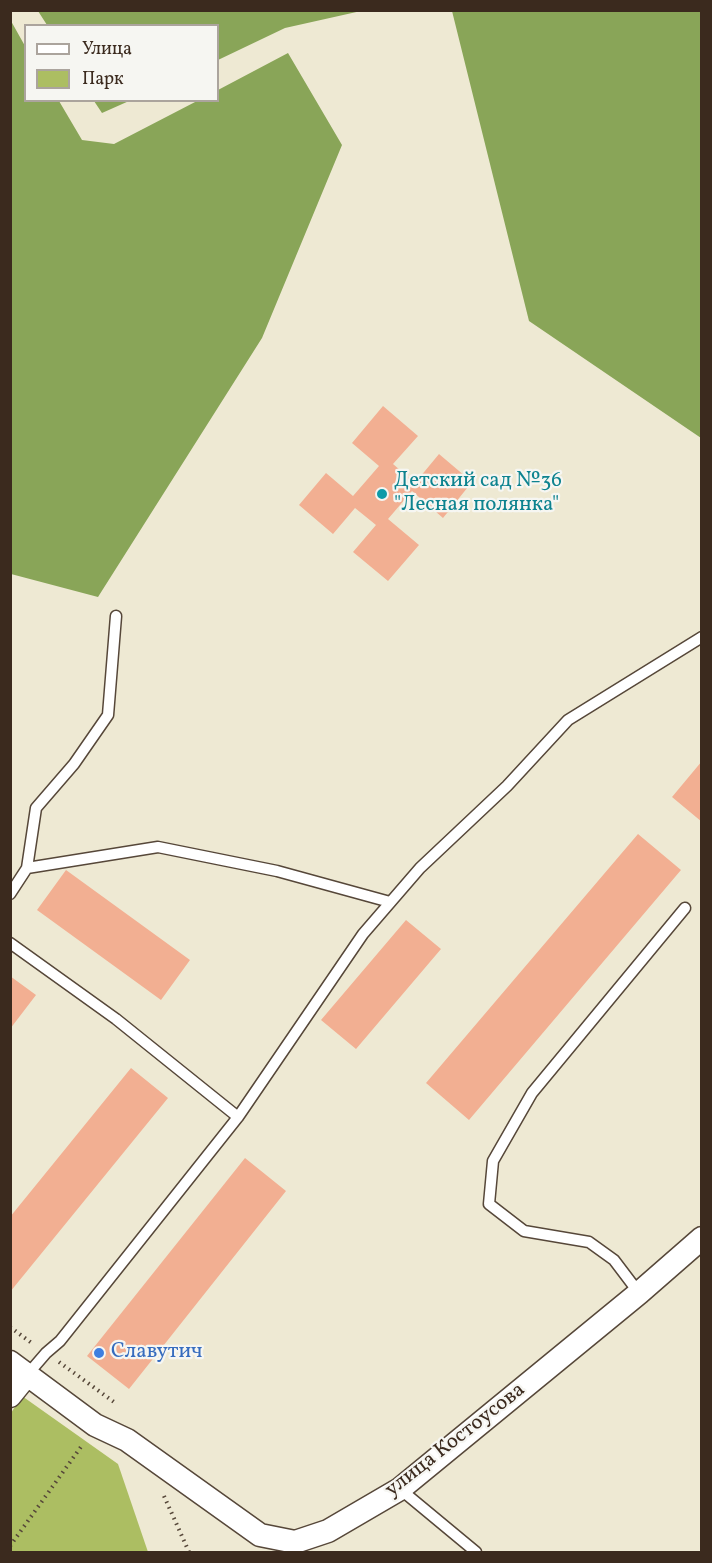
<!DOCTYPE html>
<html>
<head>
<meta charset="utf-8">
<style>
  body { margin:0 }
  #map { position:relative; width:712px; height:1563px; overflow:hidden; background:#eee9d3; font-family:Vollkorn,serif }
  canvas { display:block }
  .frame { position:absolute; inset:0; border:12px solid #3b2a1e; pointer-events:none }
  .legend { position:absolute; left:24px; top:24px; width:195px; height:78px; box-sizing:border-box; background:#f6f6f2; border:2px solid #aba49d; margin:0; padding:8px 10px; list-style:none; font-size:18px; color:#3b2a1e }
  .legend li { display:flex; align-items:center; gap:12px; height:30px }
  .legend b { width:30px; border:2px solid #aba49d }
</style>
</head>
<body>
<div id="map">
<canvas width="712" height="1563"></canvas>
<div class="frame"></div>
<ul class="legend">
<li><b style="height:8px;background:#fff"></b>Улица</li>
<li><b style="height:16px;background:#acbe62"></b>Парк</li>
</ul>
</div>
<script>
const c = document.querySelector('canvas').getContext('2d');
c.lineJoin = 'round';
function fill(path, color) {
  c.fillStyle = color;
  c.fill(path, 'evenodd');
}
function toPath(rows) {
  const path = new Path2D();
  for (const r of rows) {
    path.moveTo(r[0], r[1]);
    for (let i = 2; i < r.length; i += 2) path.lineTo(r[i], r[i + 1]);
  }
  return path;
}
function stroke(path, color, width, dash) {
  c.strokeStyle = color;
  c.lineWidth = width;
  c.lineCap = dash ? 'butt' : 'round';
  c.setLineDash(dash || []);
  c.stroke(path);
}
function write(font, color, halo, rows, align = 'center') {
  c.font = font + ' Vollkorn,serif';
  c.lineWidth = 4.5;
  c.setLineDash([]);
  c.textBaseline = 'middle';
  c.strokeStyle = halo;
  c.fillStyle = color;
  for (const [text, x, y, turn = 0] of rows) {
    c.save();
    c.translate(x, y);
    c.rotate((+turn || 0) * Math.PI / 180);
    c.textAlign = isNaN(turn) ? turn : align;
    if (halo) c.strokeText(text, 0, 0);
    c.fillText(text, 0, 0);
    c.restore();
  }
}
const green = toPath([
  [22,1396,118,1464,148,1552,11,1552,11,1413]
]);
const forest = toPath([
  [38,11,361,11,285,28,218,60,218,26,47,25],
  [452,11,701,11,701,438,529,321],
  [11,21,25,46,26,100,59,101,82,140,114,144,197,101,218,100,218,90,288,53,342,145,262,338,98,597,11,574],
  [94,101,129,101,102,113]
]);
const building = toPath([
  [383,406,418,436,393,464,415,483,439,454,472,482,443,518,412,491,388,519,419,545,388,581,353,552,376,525,355,508,333,534,299,505,326,473,353,496,379,466,352,443],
  [702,761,702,822,672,797],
  [638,834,681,870,469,1120,426,1083],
  [66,870,190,960,161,1000,37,910],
  [406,920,441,949,356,1049,321,1020],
  [10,976,36,995,10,1029],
  [131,1068,168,1098,10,1292,10,1217],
  [245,1158,286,1191,129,1389,87,1356]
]);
const path = toPath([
  [10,1327,33,1344],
  [59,1362,114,1402],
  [164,1496,189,1552],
  [10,1546,83,1444]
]);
const lane = toPath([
  [27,868,158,847,277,871,390,902],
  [10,894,27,868,36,808,74,764,108,715,116,616],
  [10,943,116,1019,238,1117],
  [639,1293,614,1260,589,1242,524,1231,489,1204,493,1161,532,1093,685,908],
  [27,1375,46,1353,60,1341,238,1117,363,934,420,868,507,786,568,720,702,637],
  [400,1489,476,1552]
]);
const street = toPath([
  [10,1362,95,1425,127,1440,260,1535,295,1542,328,1531,400,1489,639,1293,702,1238],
  [10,1396,27,1375]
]);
const markers = [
  [382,494,6,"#0f9aa8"],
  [99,1353,6,"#3f7fe0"]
];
const cultureNames = [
  ["Детский сад №36",394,482],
  ["\"Лесная полянка\"",394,506]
];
const shopNames = [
  ["Славутич",111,1353]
];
const streetNames = [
  ["улица Костоусова",456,1441,-38]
];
fill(green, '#acbe62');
fill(forest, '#89a558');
fill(building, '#f2af92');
stroke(lane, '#564739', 13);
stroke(street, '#564739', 25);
stroke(path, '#564739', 4, [1.5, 4.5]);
stroke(lane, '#fff', 10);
stroke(street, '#fff', 22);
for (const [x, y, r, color] of markers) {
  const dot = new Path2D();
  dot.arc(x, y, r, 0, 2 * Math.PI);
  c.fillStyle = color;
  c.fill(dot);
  stroke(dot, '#f6f6f2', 2);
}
write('21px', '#0d838f', '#f6f6f2', cultureNames, 'left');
write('21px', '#366cbe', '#f6f6f2', shopNames, 'left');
write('21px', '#3b2a1e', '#f6f6f2', streetNames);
</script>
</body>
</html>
